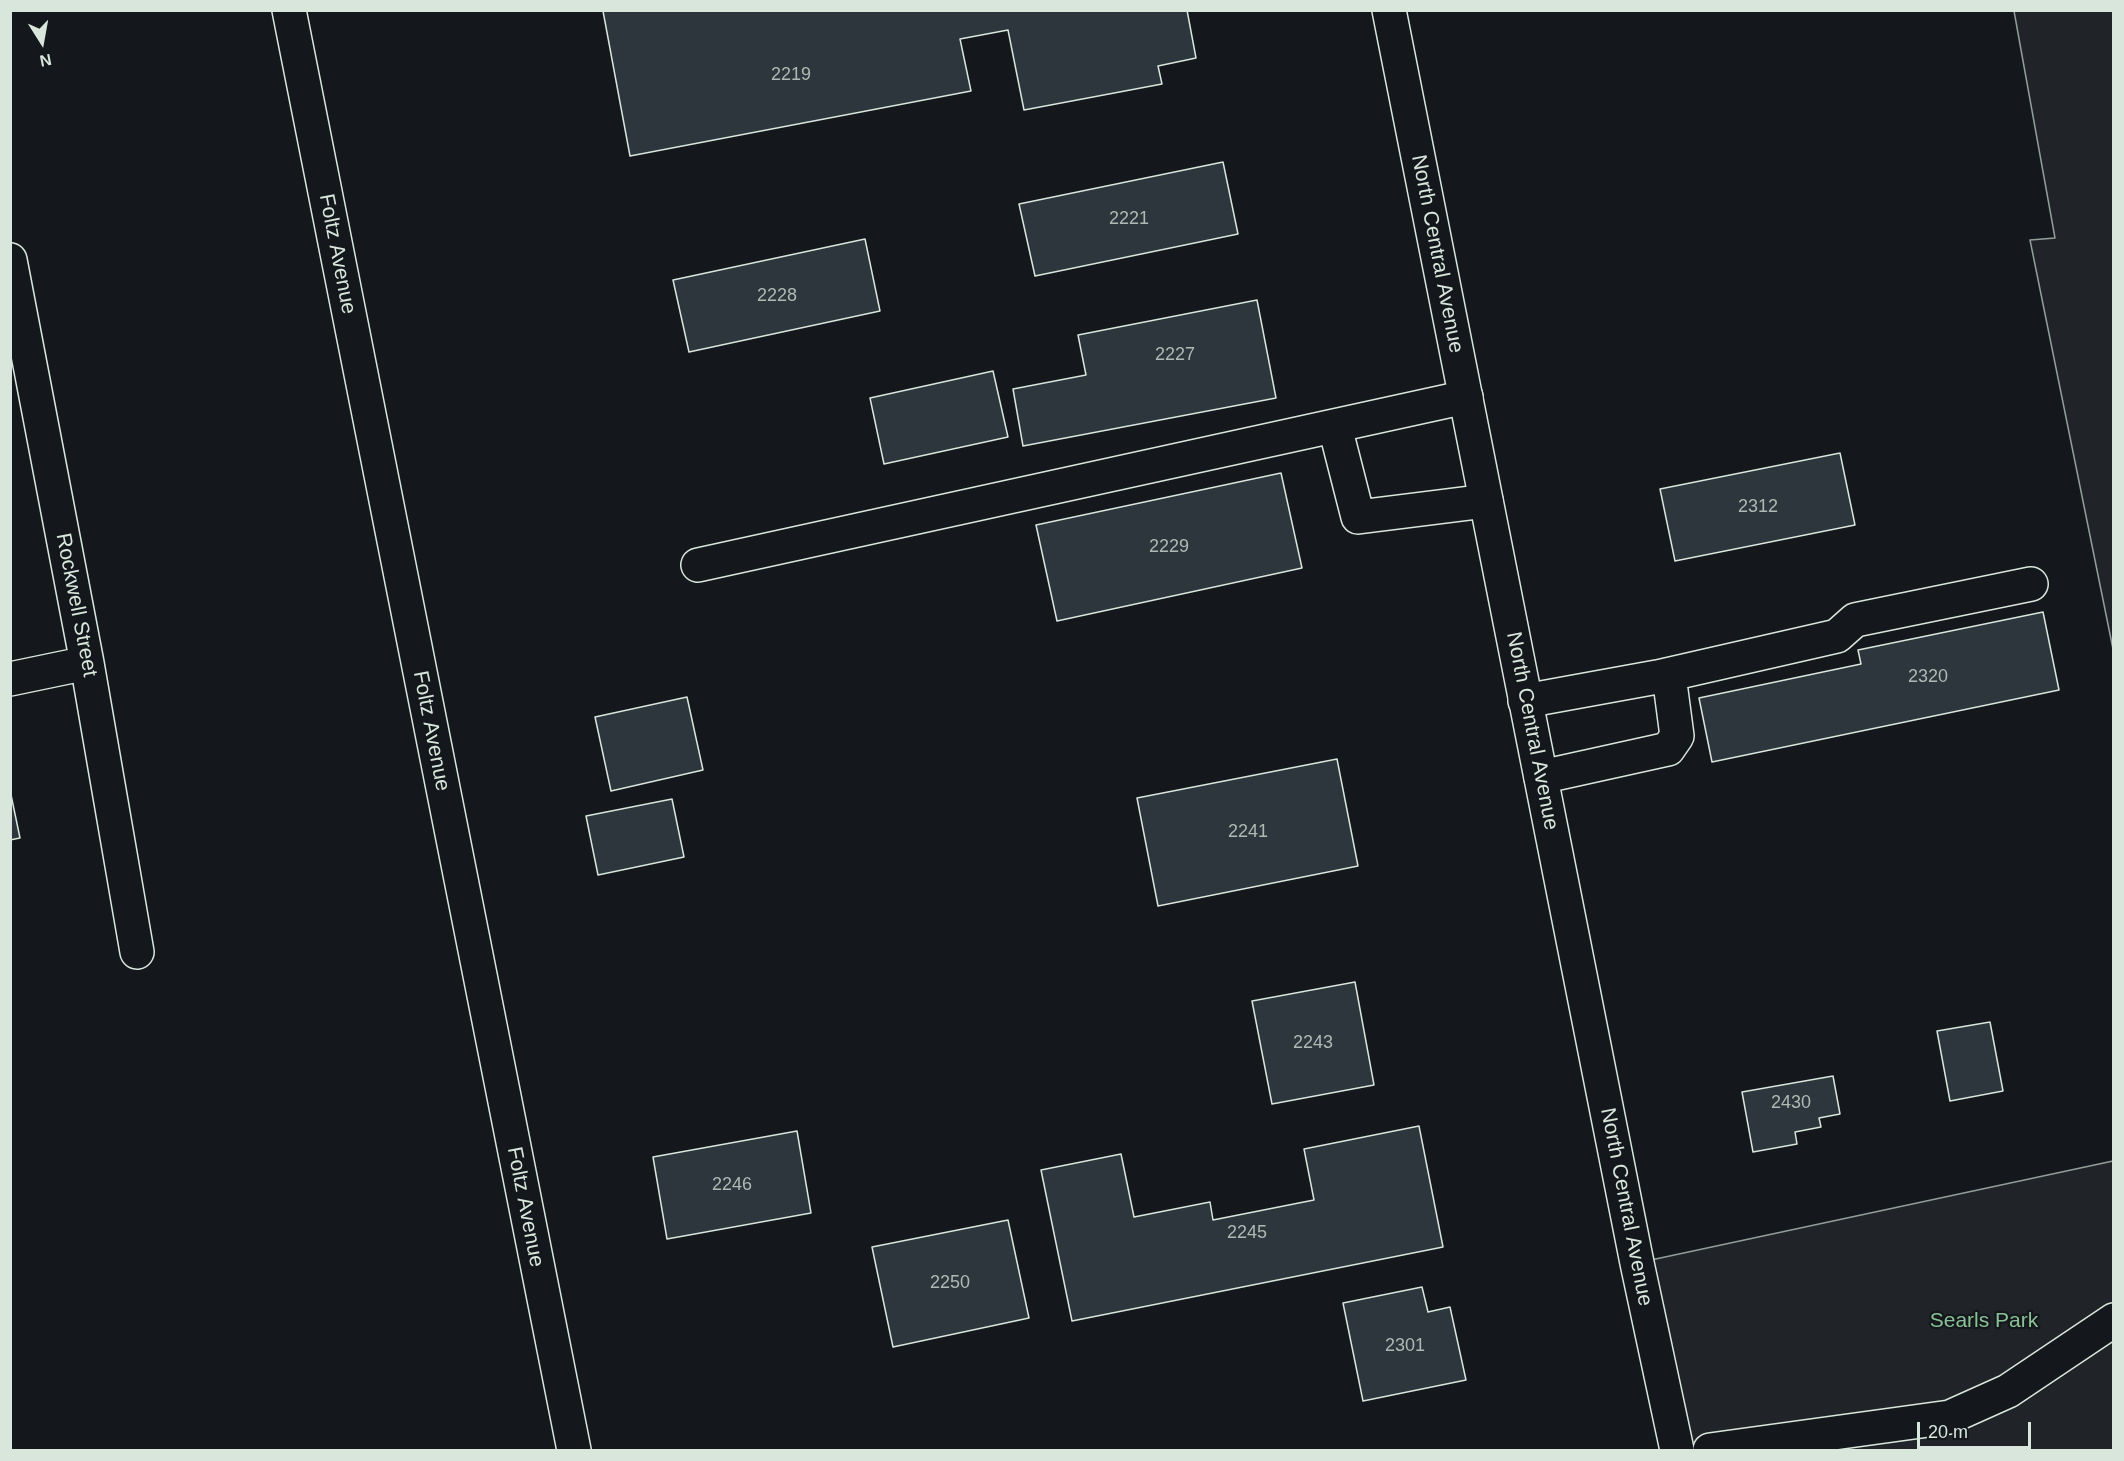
<!DOCTYPE html>
<html>
<head>
<meta charset="utf-8">
<style>
  body { margin:0 }
  #map { position:relative; width:2124px; height:1461px; overflow:hidden; background:#14181c; font-family:Arial,sans-serif }
  canvas { display:block }
  .frame { position:absolute; inset:0; border:12px solid #d8e6dc; pointer-events:none }
  .north { position:absolute; left:12px; top:12px; width:60px; height:60px; -webkit-text-stroke:4px #14181c; paint-order:stroke; rotate:169deg; font-size:16px; font-weight:700; line-height:24px; text-align:center; color:#d8e6dc }
  .north::after { content:''; display:block; margin:auto; width:21px; height:27px; background:#d8e6dc; clip-path:polygon(50% 0,100% 100%,50% 72%,0 100%) }
  .scale { position:absolute; left:1917px; top:1422px; width:114px; height:27px; box-sizing:border-box; border:3px solid #d8e6dc; border-top:0; padding-left:8px; font-size:18px; line-height:21px; white-space:nowrap; color:#d8e6dc; -webkit-text-stroke:4px #14181c; paint-order:stroke }
</style>
</head>
<body>
<div id="map">
<canvas width="2124" height="1461"></canvas>
<div class="frame"></div>
<div class="north">N</div>
<div class="scale">20 m</div>
</div>
<script>
const c = document.querySelector('canvas').getContext('2d');
c.lineJoin = 'round';
function fill(path, color) {
  c.fillStyle = color;
  c.fill(path, 'evenodd');
}
function toPath(rows) {
  const path = new Path2D();
  for (const r of rows) {
    path.moveTo(r[0], r[1]);
    for (let i = 2; i < r.length; i += 2) path.lineTo(r[i], r[i + 1]);
  }
  return path;
}
function stroke(path, color, width, dash) {
  c.strokeStyle = color;
  c.lineWidth = width;
  c.lineCap = dash ? 'butt' : 'round';
  c.setLineDash(dash || []);
  c.stroke(path);
}
function write(font, color, halo, rows, align = 'center') {
  c.font = font + ' Arial,sans-serif';
  c.lineWidth = 4.5;
  c.setLineDash([]);
  c.textBaseline = 'middle';
  c.strokeStyle = halo;
  c.fillStyle = color;
  for (const [text, x, y, turn = 0] of rows) {
    c.save();
    c.translate(x, y);
    c.rotate((+turn || 0) * Math.PI / 180);
    c.textAlign = isNaN(turn) ? turn : align;
    if (halo) c.strokeText(text, 0, 0);
    c.fillText(text, 0, 0);
    c.restore();
  }
}
const green = toPath([
  [2014,11,2113,11,2113,649,2030,240,2055,238,2014,11],
  [2113,1161,2113,1450,1677,1450,1637,1263,2113,1161]
]);
const building = toPath([
  [1187,10,1196,58,1158,66,1162,84,1024,110,1008,30,960,39,971,91,630,156,603,11,1187,10],
  [1223,162,1238,234,1035,276,1019,204,1223,162],
  [865,239,880,311,689,352,673,280,865,239],
  [1257,300,1276,398,1023,446,1013,389,1086,375,1078,335,1257,300],
  [993,371,1008,437,884,464,870,398,993,371],
  [1840,453,1855,525,1675,561,1660,489,1840,453],
  [1281,473,1302,568,1057,621,1036,525,1281,473],
  [2043,612,2059,690,1712,762,1699,698,1861,664,1858,650,2043,612],
  [687,697,703,770,611,791,595,717,687,697],
  [1337,759,1358,866,1158,906,1137,798,1337,759],
  [10,790,20,838,10,840,10,790],
  [672,799,684,857,598,875,586,816,672,799],
  [1355,982,1374,1085,1272,1104,1252,1001,1355,982],
  [1990,1022,2003,1091,1950,1101,1937,1031,1990,1022],
  [1833,1076,1840,1114,1819,1118,1821,1127,1795,1132,1797,1144,1753,1152,1742,1092,1833,1076],
  [1419,1126,1443,1247,1072,1321,1041,1170,1121,1154,1134,1217,1210,1202,1213,1220,1314,1200,1304,1149,1419,1126],
  [797,1131,811,1213,667,1239,653,1157,797,1131],
  [1008,1220,1029,1318,893,1347,872,1247,1008,1220],
  [1422,1287,1428,1312,1450,1307,1466,1380,1363,1401,1343,1303,1422,1287]
]);
const minor = toPath([
  [289,10,574,1450],
  [10,260,87,663,137,952],
  [1335,427,1358,517,1486,501],
  [698,565,1466,397],
  [1653,678,1837,636,1855,620,2031,584],
  [10,679,87,663],
  [1525,701,1657,677,1670,683,1677,736,1668,749,1541,777],
  [1710,1450,1950,1417,2008,1391,2114,1320]
]);
const major = toPath([
  [1389,10,1637,1263,1677,1450]
]);
const numberNames = [
  ["2219",791,75],
  ["2221",1129,219],
  ["2228",777,296],
  ["2227",1175,355],
  ["2312",1758,507],
  ["2229",1169,547],
  ["2320",1928,677],
  ["2241",1248,832],
  ["2243",1313,1043],
  ["2430",1791,1103],
  ["2246",732,1185],
  ["2245",1247,1233],
  ["2250",950,1283],
  ["2301",1405,1346]
];
const streetNames = [
  ["Foltz Avenue",337,254,79],
  ["North Central Avenue",1437,254,79],
  ["Rockwell Street",76,605,79],
  ["Foltz Avenue",431,731,79],
  ["North Central Avenue",1532,731,79],
  ["Foltz Avenue",525,1207,79],
  ["North Central Avenue",1626,1207,79]
];
const parkNames = [
  ["Searls Park",1984,1321]
];
fill(green, '#202428');
stroke(green, '#939e99', 1.5);
fill(building, '#2c363c');
stroke(building, '#d8e6dc', 1.5);
stroke(minor, '#d8e6dc', 36);
stroke(major, '#d8e6dc', 36);
stroke(minor, '#14181c', 33);
stroke(major, '#14181c', 33);
write('18px', '#adbab4', null, numberNames);
write('21px', '#d8e6dc', '#14181c', streetNames);
write('21px', '#8ac095', '#14181c', parkNames);
</script>
</body>
</html>
